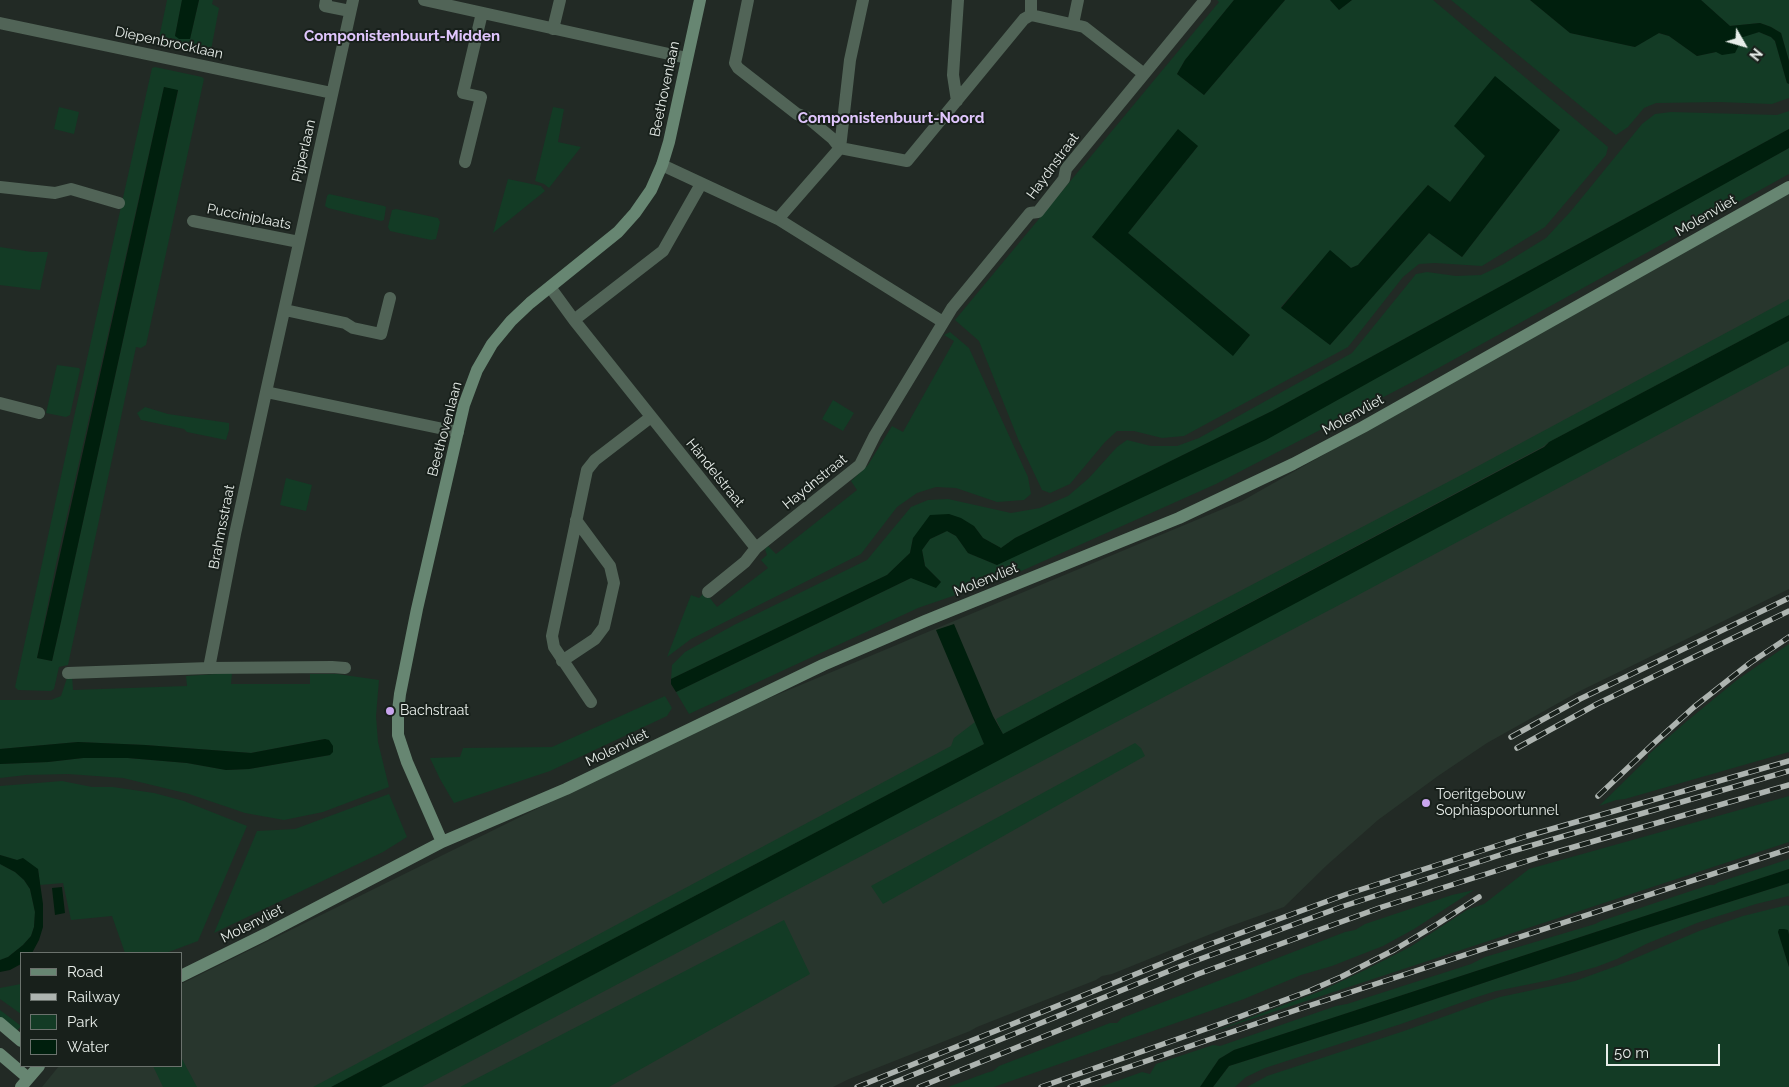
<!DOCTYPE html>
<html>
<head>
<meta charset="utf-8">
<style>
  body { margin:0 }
  #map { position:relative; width:1789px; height:1087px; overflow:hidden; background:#222a25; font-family:Raleway,sans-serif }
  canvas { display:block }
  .legend { position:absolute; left:20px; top:952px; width:162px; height:115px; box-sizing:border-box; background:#18201b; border:1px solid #6b726d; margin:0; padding:6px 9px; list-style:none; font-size:15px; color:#e7ede9 }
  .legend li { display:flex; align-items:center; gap:10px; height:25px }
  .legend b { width:25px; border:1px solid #6b726d }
  .north { position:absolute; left:1719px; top:20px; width:50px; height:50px; -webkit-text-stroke:4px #18201b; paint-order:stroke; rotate:128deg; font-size:14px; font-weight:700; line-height:20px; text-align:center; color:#e7ede9 }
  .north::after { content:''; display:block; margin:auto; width:18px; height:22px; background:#e7ede9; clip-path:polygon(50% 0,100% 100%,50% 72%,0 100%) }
  .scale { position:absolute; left:1606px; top:1044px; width:114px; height:22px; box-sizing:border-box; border:2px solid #e7ede9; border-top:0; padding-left:6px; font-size:15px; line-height:18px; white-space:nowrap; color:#e7ede9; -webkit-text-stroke:4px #18201b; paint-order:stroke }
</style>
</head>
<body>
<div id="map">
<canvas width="1789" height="1087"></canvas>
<ul class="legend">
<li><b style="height:6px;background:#678672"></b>Road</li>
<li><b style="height:6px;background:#adb4b0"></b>Railway</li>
<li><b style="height:14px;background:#133b25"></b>Park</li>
<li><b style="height:14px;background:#001f0d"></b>Water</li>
</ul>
<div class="north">N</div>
<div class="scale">50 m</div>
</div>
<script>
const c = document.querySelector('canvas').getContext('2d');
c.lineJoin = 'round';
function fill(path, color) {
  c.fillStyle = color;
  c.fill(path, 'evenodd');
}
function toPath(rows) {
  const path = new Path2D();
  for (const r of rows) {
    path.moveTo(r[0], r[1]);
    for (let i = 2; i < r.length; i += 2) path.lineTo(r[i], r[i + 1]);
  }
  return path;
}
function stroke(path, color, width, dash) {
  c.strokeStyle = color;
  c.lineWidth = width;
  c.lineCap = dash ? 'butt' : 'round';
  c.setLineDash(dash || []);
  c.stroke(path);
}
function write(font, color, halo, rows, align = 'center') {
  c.font = font + ' Raleway,sans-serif';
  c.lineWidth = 4;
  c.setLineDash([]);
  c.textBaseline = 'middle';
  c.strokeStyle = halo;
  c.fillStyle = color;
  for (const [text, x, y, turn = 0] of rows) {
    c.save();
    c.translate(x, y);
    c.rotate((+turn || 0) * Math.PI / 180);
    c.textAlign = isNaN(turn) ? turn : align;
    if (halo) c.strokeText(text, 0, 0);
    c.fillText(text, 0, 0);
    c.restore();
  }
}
const built = toPath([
  [1789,191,1789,589,1578,692,1487,743,1438,776,1378,820,1327,865,1284,907,1228,927,1112,974,1102,976,1096,980,977,1027,970,1031,849,1079,833,1087,42,1087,59,1066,181,1066,181,984,719,719,1242,501]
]);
const green = toPath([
  [167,0,182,0,175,36,190,39,199,0,213,0,212,4,219,8,211,50,208,55,158,43],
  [1217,0,1234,0,1185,60,1177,74,1204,95,1285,0,1330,0,1339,10,1352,0,1433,0,1608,147,1606,155,1545,227,1482,266,1435,263,1419,264,1403,277,1348,347,1184,436,1162,438,1134,431,1117,431,1105,442,1070,484,1050,493,1042,490,1018,439,979,341,955,320,1219,2],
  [1495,77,1560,130,1462,257,1429,233,1330,345,1281,307,1330,251,1351,268,1358,265,1428,185,1450,202,1485,156],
  [1198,146,1128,233,1250,335,1233,355,1092,237],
  [1451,0,1530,0,1570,33,1635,47,1658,33,1669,36,1697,56,1716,52,1741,37,1759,32,1771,37,1775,41,1787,83,1789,84,1789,98,1772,104,1719,102,1656,103,1644,108,1628,127,1616,135],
  [1701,0,1789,0,1789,61,1781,33,1771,27,1760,23,1730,26],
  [155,67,202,77,204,79,146,345,141,348,136,347,68,665,59,667,54,689,51,691,18,690,15,687,74,417,152,68],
  [164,87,178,91,60,626,52,661,37,658,56,564],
  [59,107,79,112,74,134,54,129],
  [553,107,564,109,558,142,581,147,549,188,544,184,535,181],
  [1789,111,1789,129,1272,411,1015,538,1001,548,983,538,974,526,913,538,910,553,887,575,671,679,672,665,685,652,734,625,867,560,911,507,928,500,948,499,1011,513,1040,508,1068,496,1089,478,1117,447,1127,440,1151,446,1177,446,1199,438,1352,353,1416,274,1427,272,1456,276,1481,275,1502,265,1546,238,1571,211,1642,124,1655,114,1671,112,1777,115],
  [1789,148,1789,174,1424,376,1216,484,1008,577,918,608,689,714,676,692,911,578,941,582,925,566,922,550,930,539,947,531,956,536,968,553,997,565,1755,167],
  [508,179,541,186,545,191,493,233],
  [329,194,384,206,386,207,384,220,381,221,328,208,325,206,327,196],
  [396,209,438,218,440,222,436,239,431,240,390,231,388,227,392,210],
  [0,247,32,252,48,252,40,290,0,285],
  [1789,299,1789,315,1549,442,1544,446,1003,734,996,719,1467,472],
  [950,332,969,348,1028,477,1031,494,1024,500,997,502,956,488,936,487,917,493,897,507,861,554,691,639,667,657,691,595,699,598,705,592,717,607,768,568,761,560,767,555,765,549,768,546,776,554,857,490,851,481,868,465,892,426,903,432,954,341,944,335],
  [1789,341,1789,365,1360,594,422,1087,381,1087],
  [57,365,79,368,80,370,70,415,66,417,46,413],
  [833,400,854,413,843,431,822,419],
  [145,407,168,414,229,423,229,430,226,440,187,432,184,429,141,420,137,413],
  [286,478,312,485,306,511,280,505],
  [1789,644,1789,752,1625,799,1616,800,1599,806,1648,758,1648,755,1687,721,1737,680],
  [232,673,231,684,310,684,310,674,337,674,379,680,376,716,378,742,389,787,323,812,284,820,245,813,189,794,123,778,68,774,26,775,0,778,0,764,48,762,83,758,128,758,187,763,226,770,249,769,330,755,325,739,251,753,145,745,78,742,0,749,0,700,51,700,61,696,68,675,72,675,73,690,187,686,186,676],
  [665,696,672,708,667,716,550,771,454,803,440,779,430,758,460,757,463,748,552,747],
  [975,722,984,744,331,1087,313,1087,951,746,954,738],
  [1135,743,1141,748,1145,756,883,904,871,886],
  [62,781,92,787,113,787,154,793,184,801,247,826,198,941,166,953,125,953,112,916,71,920,63,883,40,885,38,869,17,860,0,855,0,786],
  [389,794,407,837,383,852,214,933,257,831,295,829],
  [1789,796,1789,842,1209,1033,1321,991,1365,970,1410,947,1467,910,1484,904,1529,869],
  [1789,859,1789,869,1234,1050,1219,1059,1200,1087,1100,1087,1142,1072,1150,1074,1156,1064,1213,1045,1220,1046,1336,1006,1347,1004,1471,964,1485,957,1595,924,1601,921,1709,885,1714,885,1719,882],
  [0,864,15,872,24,880,30,889,35,912,34,927,31,936,23,945,8,957,0,960],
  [1789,883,1789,896,1756,904,1697,923,1646,944,1617,959,1596,967,1550,980,1496,991,1474,998,1401,1024,1265,1068,1246,1077,1235,1087,1213,1087,1229,1066,1364,1023,1641,930],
  [1474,890,1414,929,1383,946,1332,966,1301,975,1244,999,994,1087,948,1087,986,1073,993,1071,999,1066,1110,1023,1117,1023,1122,1018,1345,932,1355,930,1365,924,1452,895],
  [1787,905,1789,906,1789,935,1788,930,1778,932,1789,967,1789,1087,1247,1087,1267,1076,1404,1031,1479,1004,1500,997,1575,981,1619,965,1699,931,1743,916],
  [784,920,810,974,609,1087,460,1087],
  [21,984,21,1014,0,999,0,988],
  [0,1010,21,1026,16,1032,0,1017],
  [181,1057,197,1087,163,1087,153,1066,181,1066]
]);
const water = toPath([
  [182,0,199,0,190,39,179,39,175,36],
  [1234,0,1285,0,1204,95,1177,74,1185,60],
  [1330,0,1352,0,1339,10],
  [1530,0,1701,0,1730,26,1760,23,1771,27,1781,33,1789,61,1789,84,1787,83,1775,41,1771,37,1759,32,1737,39,1739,45,1735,53,1722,55,1716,52,1697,56,1669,36,1659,33,1635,47,1570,33],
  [1495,76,1560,130,1462,257,1429,233,1330,345,1281,308,1330,250,1351,268,1358,265,1428,185,1450,202,1485,156,1454,126],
  [164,87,178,90,60,626,52,661,37,658],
  [1178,129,1198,146,1128,233,1250,335,1233,356,1092,237],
  [1789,129,1789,148,1266,440,997,565,968,553,956,536,947,531,930,539,922,550,925,566,941,582,936,588,911,578,676,692,671,684,671,679,887,575,910,553,913,538,930,515,949,514,961,518,974,526,983,538,1001,548,1015,538,1272,411],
  [1789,315,1789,341,1232,637,381,1087,331,1087,984,744,936,630,954,624,993,716,1003,734,1544,447,1549,442],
  [325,739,329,740,333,746,333,752,330,755,249,769,226,770,187,763,128,758,83,758,48,762,0,764,0,749,78,742,145,745,251,753],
  [0,855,17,860,23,858,38,869,43,904,43,927,39,940,32,953,21,953,21,964,10,970,0,972,0,960,8,957,23,945,31,936,34,927,35,912,30,889,24,880,15,872,0,864],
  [1789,869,1789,883,1641,930,1364,1023,1229,1066,1213,1087,1200,1087,1219,1059,1234,1050],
  [62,887,65,913,55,915,52,888],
  [1779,929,1784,929,1788,930,1789,935,1789,967,1778,932]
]);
const street = toPath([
  [326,0,325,6,350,11],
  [353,0,266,392,458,432],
  [424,0,687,58],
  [748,0,737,54,735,63,738,68,797,114,808,118,833,139,840,148],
  [1031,0,1031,15],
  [0,23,332,93],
  [1073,24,1078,0],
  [553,29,560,0],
  [957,101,953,75,958,0],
  [840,148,850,60,863,0],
  [465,162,481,97,463,93,482,13],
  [662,165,778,219,943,322],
  [0,187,55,193,71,189,119,203],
  [778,219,840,148,907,161,1024,19,1031,15,1084,27,1144,74],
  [193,221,299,242],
  [550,287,574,320,756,548],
  [285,310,345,323,353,328,381,334,390,298],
  [574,320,663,251,701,184],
  [0,403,39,413],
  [708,592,745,562,756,548,860,465,875,435,952,308,1030,213,1038,212,1064,179,1066,169,1205,0],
  [562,661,595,639,604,627,614,583,610,566,576,520],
  [209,668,235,534,266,392],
  [68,673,209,668,332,667,345,668],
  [591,702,554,647,552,636,587,470,595,460,651,417]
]);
const secondary = toPath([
  [442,842,407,762,398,735,398,711,400,694,417,609,464,405,477,370,492,344,511,321,530,303,618,232,635,213,651,190,662,165,669,142,700,0],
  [181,976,266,934,442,842,566,789,823,665,925,621,1179,518,1293,464,1363,427,1789,187],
  [0,1023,21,1041],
  [0,1054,28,1078],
  [21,1087,39,1066]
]);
const rail = toPath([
  [1511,737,1580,699,1789,598],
  [1517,748,1597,704,1789,611],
  [1598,796,1652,745,1694,707,1750,663,1789,637],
  [857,1087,1205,946,1347,894,1527,836,1789,761],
  [883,1087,1184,965,1341,907,1509,852,1789,771],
  [919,1087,1198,974,1382,907,1546,855,1789,785],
  [1041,1087,1220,1024,1309,991,1341,977,1394,950,1439,923,1479,897],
  [1070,1087,1302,1008,1789,849]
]);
const markers = [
  [390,711,5,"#c9a5ee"],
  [1426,803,5,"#c9a5ee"]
];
const streetNames = [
  ["Diepenbrocklaan",169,43,12],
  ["Beethovenlaan",665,89,-78],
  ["Pijperlaan",304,151,-77],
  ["Haydnstraat",1053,166,-54],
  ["Molenvliet",1706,216,-30],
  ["Pucciniplaats",249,217,11],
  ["Molenvliet",1353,415,-29],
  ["Beethovenlaan",445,429,-75],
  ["Händelstraat",715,473,51],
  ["Haydnstraat",815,482,-39],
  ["Brahmsstraat",222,527,-79],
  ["Molenvliet",986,580,-22],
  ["Molenvliet",617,748,-26],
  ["Molenvliet",252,924,-27]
];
const poiNames = [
  ["Bachstraat",400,711],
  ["Toeritgebouw",1436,795],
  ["Sophiaspoortunnel",1436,811]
];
const neighbourhoodNames = [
  ["Componistenbuurt-Midden",402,36],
  ["Componistenbuurt-Noord",891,118]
];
fill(built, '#28362d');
fill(green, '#133b25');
fill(water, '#001f0d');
stroke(street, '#516457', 12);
stroke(secondary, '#678672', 12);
stroke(rail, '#adb4b0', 5.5);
stroke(rail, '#18201b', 4, [11]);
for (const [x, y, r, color] of markers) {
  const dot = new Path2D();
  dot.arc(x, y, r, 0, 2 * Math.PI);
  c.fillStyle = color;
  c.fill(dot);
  stroke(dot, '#18201b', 2);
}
write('14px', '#e7ede9', '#18201b', streetNames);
write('14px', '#e7ede9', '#18201b', poiNames, 'left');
write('bold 15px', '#e0c6fd', '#18201b', neighbourhoodNames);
</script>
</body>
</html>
